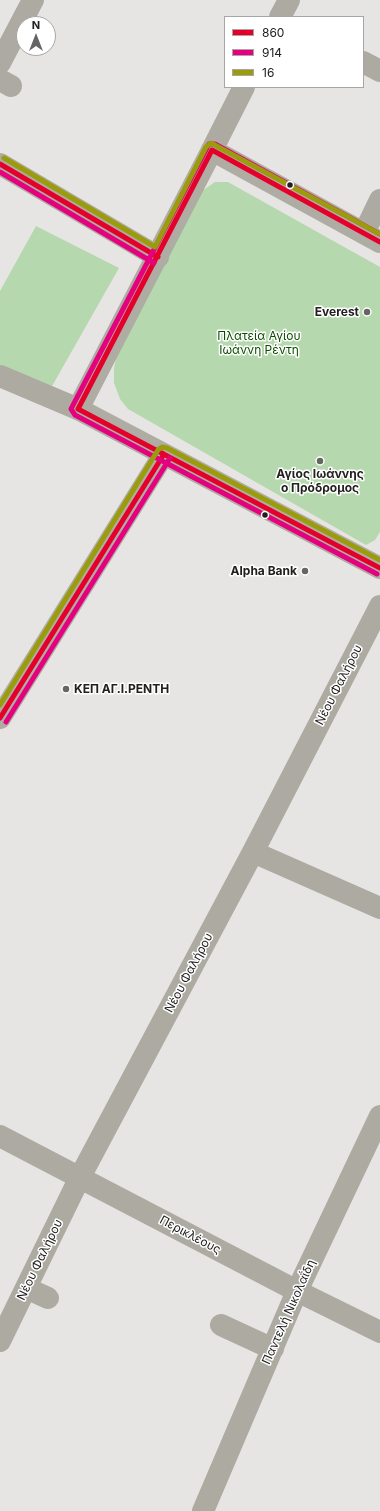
<!DOCTYPE html>
<html>
<head>
<meta charset="utf-8">
<style>
  body { margin:0 }
  #map { position:relative; width:380px; height:1511px; overflow:hidden; background:#e7e5e3; font-family:Inter,sans-serif }
  canvas { display:block }
  .legend { position:absolute; left:224px; top:16px; width:140px; height:72px; box-sizing:border-box; background:#fff; border:1px solid #a6a6a5; margin:0; padding:5px 7px; list-style:none; font-size:12px; color:#21201f }
  .legend li { display:flex; align-items:center; gap:8px; height:20px }
  .legend b { width:20px; border:1px solid #a6a6a5 }
  .north { position:absolute; left:16px; top:16px; width:40px; height:40px; box-sizing:border-box; background:#fff; border:1px solid #a6a6a5; border-radius:50%; rotate:0deg; font-size:11px; font-weight:700; line-height:16px; text-align:center; color:#21201f }
  .north::after { content:''; display:block; margin:auto; width:14px; height:18px; background:#666564; clip-path:polygon(50% 0,100% 100%,50% 72%,0 100%) }
</style>
</head>
<body>
<div id="map">
<canvas width="380" height="1511"></canvas>
<ul class="legend">
<li><b style="height:5px;background:#e4002b"></b>860</li>
<li><b style="height:5px;background:#e5007d"></b>914</li>
<li><b style="height:5px;background:#9b9b0e"></b>16</li>
</ul>
<div class="north">N</div>
</div>
<script>
const c = document.querySelector('canvas').getContext('2d');
c.lineJoin = 'round';
function fill(path, color) {
  c.fillStyle = color;
  c.fill(path, 'evenodd');
}
function toPath(rows) {
  const path = new Path2D();
  for (const r of rows) {
    path.moveTo(r[0], r[1]);
    for (let i = 2; i < r.length; i += 2) path.lineTo(r[i], r[i + 1]);
  }
  return path;
}
function stroke(path, color, width, dash) {
  c.strokeStyle = color;
  c.lineWidth = width;
  c.lineCap = dash ? 'butt' : 'round';
  c.setLineDash(dash || []);
  c.stroke(path);
}
function write(font, color, halo, rows, align = 'center') {
  c.font = font + ' Inter,sans-serif';
  c.lineWidth = 3;
  c.setLineDash([]);
  c.textBaseline = 'middle';
  c.strokeStyle = halo;
  c.fillStyle = color;
  for (const [text, x, y, turn = 0] of rows) {
    c.save();
    c.translate(x, y);
    c.rotate((+turn || 0) * Math.PI / 180);
    c.textAlign = isNaN(turn) ? turn : align;
    if (halo) c.strokeText(text, 0, 0);
    c.fillText(text, 0, 0);
    c.restore();
  }
}
const green = toPath([
  [215,182,228,182,380,267,380,532,375,540,366,545,128,409,120,399,114,383,114,368,117,353,199,193],
  [36,226,119,268,51,388,0,365,0,291]
]);
const minor = toPath([
  [280,17,289,0],
  [363,62,380,71],
  [0,63,33,0],
  [0,80,11,86],
  [212,150,244,87],
  [0,164,158,257],
  [364,233,380,200],
  [0,376,78,409],
  [253,852,380,908],
  [0,1136,297,1291,380,1332],
  [26,1288,48,1298],
  [221,1325,273,1349],
  [0,1341,80,1177,253,852,380,606],
  [203,1511,297,1291,380,1116]
]);
const major = toPath([
  [380,242,212,150,78,409,380,568],
  [0,718,164,454]
]);
const bus1 = toPath([
  [0,164,158,257],
  [380,242,212,150,78,409,380,568],
  [0,718,164,454]
]);
const bus2 = toPath([
  [0,172,154,263],
  [377,574,75,415,71,409,209,144,215,144,380,234],
  [6,722,170,458]
]);
const bus3 = toPath([
  [4,158,155,247,206,147,211,143,380,234],
  [0,705,158,450,162,447,167,448,380,560]
]);
const markers = [
  [290,185,3.5,"#21201f"],
  [367,312,4,"#666564"],
  [320,461,4,"#666564"],
  [265,515,3.5,"#21201f"],
  [305,571,4,"#666564"],
  [66,689,4,"#666564"]
];
const poiNames = [
  ["Everest",359,312],
  ["Αγίος Ιωάννης",320,474,"center"],
  ["ο Πρόδρομος",320,488,"center"],
  ["Alpha Bank",297,571],
  ["ΚΕΠ ΑΓ.Ι.ΡΕΝΤΗ",74,689,"left"]
];
const parkNames = [
  ["Πλατεία Αγίου",259,336],
  ["Ιωάννη Ρέντη",259,350]
];
const streetNames = [
  ["Νέου Φαλήρου",339,685,-63],
  ["Νέου Φαλήρου",189,973,-62],
  ["Περικλέους",190,1235,28],
  ["Νέου Φαλήρου",40,1260,-64],
  ["Παντελή Νικολαΐδη",289,1312,-66]
];
fill(green, '#b6d8ae');
stroke(minor, '#acaaa1', 22);
stroke(major, '#aeaca3', 22);
stroke(bus1, '#e4002b', 5);
stroke(bus2, '#e5007d', 5);
stroke(bus3, '#9b9b0e', 5);
for (const [x, y, r, color] of markers) {
  const dot = new Path2D();
  dot.arc(x, y, r, 0, 2 * Math.PI);
  c.fillStyle = color;
  c.fill(dot);
  stroke(dot, '#fff', 1.5);
}
write('bold 12px', '#21201f', '#fff', poiNames, 'right');
write('12px', '#0c4e00', '#fff', parkNames);
write('12px', '#21201f', '#fff', streetNames);
</script>
</body>
</html>
